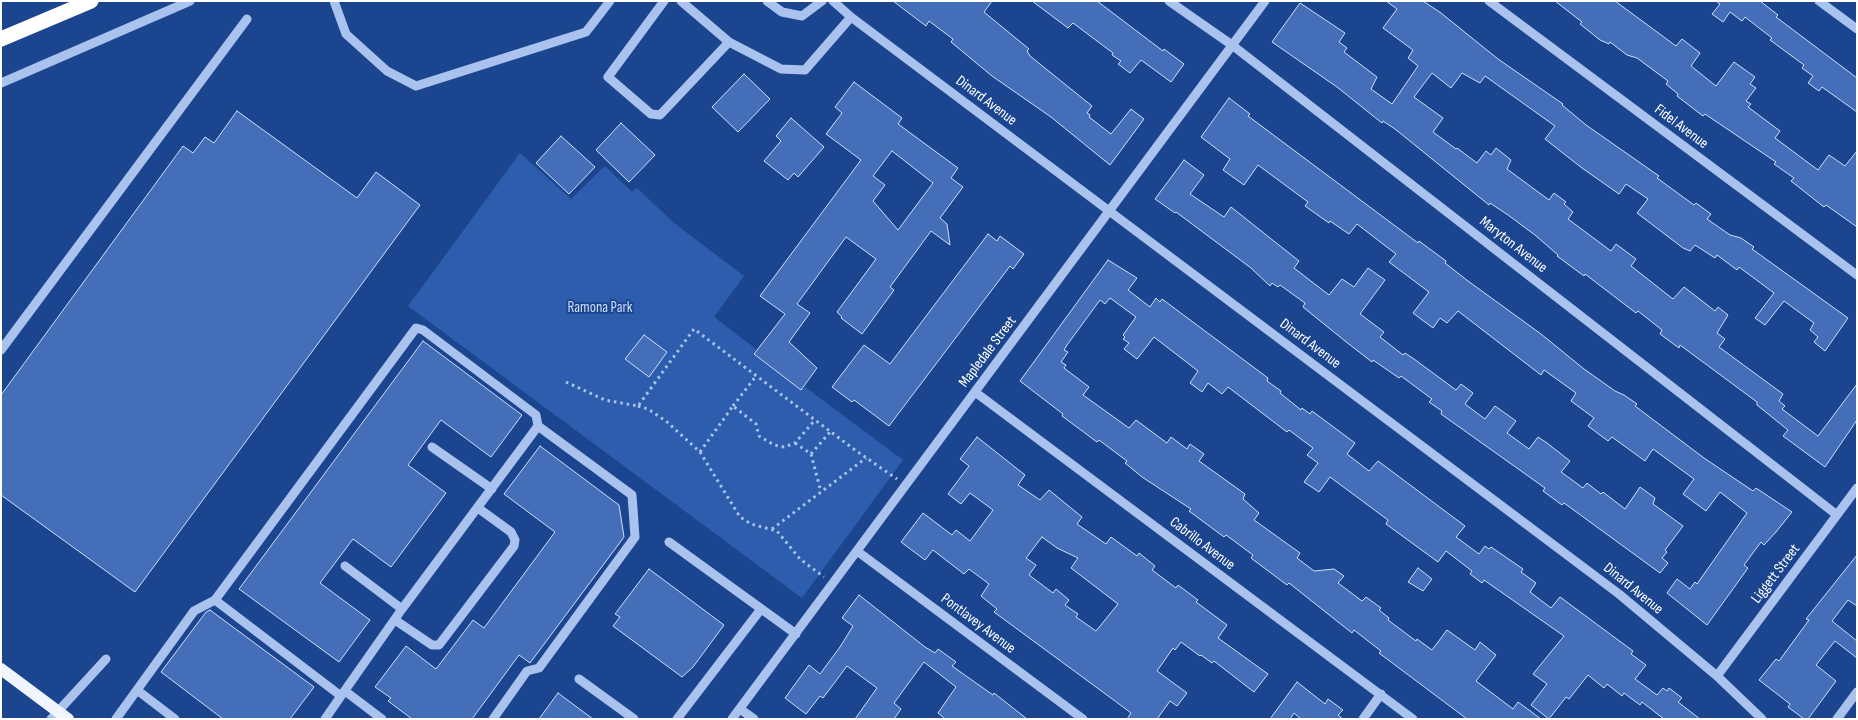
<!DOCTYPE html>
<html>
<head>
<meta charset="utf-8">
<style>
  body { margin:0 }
  #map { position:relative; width:1858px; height:720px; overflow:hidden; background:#1b458f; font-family:"Sofia Sans Condensed",sans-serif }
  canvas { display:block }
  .frame { position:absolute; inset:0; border:2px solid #fff; pointer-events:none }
</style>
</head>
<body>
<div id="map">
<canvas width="1858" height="720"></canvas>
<div class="frame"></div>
</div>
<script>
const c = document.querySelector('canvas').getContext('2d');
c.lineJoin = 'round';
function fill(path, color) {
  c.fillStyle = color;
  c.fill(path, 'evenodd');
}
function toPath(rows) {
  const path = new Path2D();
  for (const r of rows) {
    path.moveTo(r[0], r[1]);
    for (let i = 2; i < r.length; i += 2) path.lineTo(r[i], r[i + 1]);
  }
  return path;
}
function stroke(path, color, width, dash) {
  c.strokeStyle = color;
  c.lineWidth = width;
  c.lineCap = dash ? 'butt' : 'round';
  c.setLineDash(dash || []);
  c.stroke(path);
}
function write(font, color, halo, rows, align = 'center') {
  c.font = font + ' "Sofia Sans Condensed",sans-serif';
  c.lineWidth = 4;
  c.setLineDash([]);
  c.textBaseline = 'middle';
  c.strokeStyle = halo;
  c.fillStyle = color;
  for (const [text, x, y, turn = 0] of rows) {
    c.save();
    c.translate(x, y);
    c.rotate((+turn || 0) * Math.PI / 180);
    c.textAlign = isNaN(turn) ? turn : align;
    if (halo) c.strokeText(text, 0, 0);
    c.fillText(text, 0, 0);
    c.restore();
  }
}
const green = toPath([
  [520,153,571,199,605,166,632,192,637,188,674,223,744,276,714,317,756,349,753,354,801,390,805,387,903,460,802,598,408,306]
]);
const building = toPath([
  [893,1,992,1,984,12,1029,49,1027,51,1030,56,1092,106,1087,113,1090,115,1089,117,1111,134,1131,109,1144,119,1110,165,1051,117,992,76,951,42,953,39,929,21,926,26,893,1],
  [1032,1,1097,1,1163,51,1164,49,1184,64,1171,82,1141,60,1130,73,1118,64,1121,61,1112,55,1113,53,1073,23,1068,28,1032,1],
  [1386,1,1423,1,1441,13,1498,59,1563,104,1562,105,1586,125,1659,176,1657,178,1694,205,1696,203,1711,214,1707,219,1730,235,1741,238,1754,247,1752,249,1848,318,1825,351,1814,342,1818,337,1810,330,1814,323,1784,301,1765,325,1755,318,1774,293,1739,267,1737,270,1717,255,1715,258,1695,245,1690,251,1683,248,1637,213,1648,199,1626,184,1619,194,1582,168,1545,139,1555,126,1485,76,1480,83,1462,73,1451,88,1432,73,1414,97,1443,118,1433,132,1456,149,1457,148,1477,163,1486,151,1491,155,1496,148,1511,160,1507,169,1549,200,1554,193,1566,202,1564,204,1573,212,1568,219,1611,251,1616,244,1636,259,1631,266,1673,299,1684,287,1715,311,1718,307,1728,315,1717,333,1725,339,1719,347,1783,394,1779,401,1785,406,1782,409,1818,436,1857,384,1857,420,1825,467,1783,436,1788,430,1757,405,1757,402,1680,345,1679,348,1660,334,1662,330,1638,311,1636,313,1585,274,1584,276,1557,256,1558,255,1535,235,1508,215,1490,203,1489,205,1395,129,1383,121,1382,123,1337,87,1272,42,1300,3,1345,33,1339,42,1347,48,1344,52,1377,77,1371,89,1392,104,1418,66,1408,58,1413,50,1383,28,1397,9,1386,1],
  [1555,1,1615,1,1676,46,1682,39,1700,53,1691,66,1716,86,1734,62,1755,77,1750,84,1756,88,1746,101,1751,104,1748,107,1780,131,1775,138,1818,170,1829,155,1845,166,1857,151,1857,227,1826,205,1824,207,1791,181,1794,178,1774,164,1776,162,1705,114,1703,116,1677,96,1678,94,1666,84,1668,81,1637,58,1627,55,1610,42,1609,44,1600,40,1580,24,1582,22,1555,1],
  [1716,1,1760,1,1778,15,1776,17,1857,78,1857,112,1822,87,1819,91,1808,83,1813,76,1802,68,1804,65,1770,40,1772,38,1745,17,1742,21,1730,12,1723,22,1712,14,1720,4,1716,1],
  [744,74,770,99,738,132,712,107,744,74],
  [854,82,902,118,898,124,958,168,951,178,963,187,940,218,947,224,950,245,931,231,890,287,894,290,862,334,841,318,842,317,837,312,876,259,846,237,797,304,810,313,789,342,817,368,801,390,754,354,785,314,760,296,861,160,826,134,842,113,835,107,854,82],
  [892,151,933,183,898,230,873,201,885,185,873,176,892,151],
  [1229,98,1250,114,1248,116,1418,243,1419,241,1446,261,1445,263,1468,281,1541,334,1584,369,1615,391,1624,395,1637,404,1635,406,1704,458,1753,491,1756,488,1792,512,1776,532,1764,545,1761,542,1744,565,1748,568,1707,625,1667,593,1677,579,1690,589,1695,582,1697,584,1747,513,1720,492,1706,511,1683,494,1694,479,1653,449,1645,461,1612,437,1608,441,1588,426,1594,418,1571,401,1576,393,1544,370,1541,375,1458,311,1447,323,1440,318,1433,328,1413,313,1429,292,1389,262,1396,254,1357,224,1349,234,1330,221,1329,223,1305,206,1308,202,1258,165,1244,185,1223,170,1230,159,1201,137,1229,98],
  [237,111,357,198,376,172,420,205,135,592,1,495,1,395,183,146,193,153,205,137,214,143,237,111],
  [791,118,824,147,798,177,794,173,788,180,764,161,781,141,776,136,791,118],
  [621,123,655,155,629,182,596,150,621,123],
  [561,136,595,167,569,194,536,163,561,136],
  [1184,160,1204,175,1190,194,1224,217,1231,207,1299,261,1294,268,1329,295,1342,279,1354,287,1368,268,1385,280,1360,314,1384,332,1380,337,1403,355,1405,353,1414,359,1456,390,1461,384,1473,393,1465,404,1485,419,1495,406,1516,421,1507,433,1529,449,1538,437,1547,443,1570,461,1561,472,1583,488,1587,483,1601,494,1603,492,1625,509,1640,487,1655,498,1653,504,1683,526,1665,550,1667,552,1662,558,1668,563,1660,573,1564,503,1562,505,1543,491,1545,488,1441,414,1442,411,1429,402,1432,399,1401,376,1399,378,1373,360,1372,362,1345,341,1303,307,1305,303,1280,285,1278,287,1272,283,1270,286,1251,268,1176,212,1175,213,1155,199,1184,160],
  [988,234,997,241,1000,236,1024,254,1013,269,1010,266,889,426,854,400,852,402,832,387,864,345,890,364,988,234],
  [1108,260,1137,278,1128,290,1150,307,1156,298,1160,302,1162,299,1268,378,1267,381,1281,391,1280,393,1301,410,1302,408,1310,414,1312,411,1355,443,1347,454,1369,471,1378,461,1465,526,1456,537,1479,554,1485,546,1489,549,1491,547,1523,569,1521,572,1536,583,1530,592,1551,608,1560,597,1633,651,1631,654,1646,665,1635,679,1657,695,1663,688,1667,691,1669,688,1682,698,1678,702,1700,719,1664,719,1642,702,1640,705,1624,693,1622,696,1607,684,1604,688,1588,675,1569,699,1566,697,1549,719,1531,705,1547,684,1533,674,1564,636,1484,580,1482,583,1470,574,1472,571,1446,551,1438,562,1386,524,1388,520,1330,477,1319,492,1304,482,1318,463,1307,455,1313,448,1289,430,1287,432,1228,387,1222,394,1208,383,1202,392,1190,383,1198,371,1154,337,1137,359,1124,349,1129,343,1123,339,1125,337,1123,335,1136,317,1110,298,1105,304,1100,300,1067,345,1064,350,1068,352,1061,362,1066,365,1064,368,1089,387,1083,395,1129,428,1136,420,1167,443,1171,437,1187,449,1190,444,1204,454,1199,461,1245,494,1243,499,1259,513,1254,520,1300,553,1297,558,1314,571,1334,569,1344,576,1338,583,1362,601,1366,597,1381,608,1379,610,1389,618,1388,620,1416,641,1417,639,1432,650,1447,630,1475,650,1480,642,1496,655,1476,681,1513,709,1518,702,1541,719,1467,719,1379,653,1381,651,1354,630,1352,633,1289,583,1287,585,1251,558,1253,555,1226,535,1224,537,1189,511,1191,509,1142,477,1125,463,1127,461,1099,440,1097,442,1062,416,1063,414,1020,381,1108,260],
  [644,335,667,352,649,377,625,359,644,335],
  [423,341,522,415,491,457,441,420,408,465,446,493,391,567,353,539,320,583,370,620,339,662,239,589,423,341],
  [977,437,1025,475,1018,485,1040,500,1049,490,1082,517,1077,524,1106,544,1111,537,1137,556,1139,553,1155,566,1152,570,1176,588,1178,585,1198,600,1196,602,1227,625,1218,638,1268,674,1254,692,1214,661,1212,663,1201,655,1200,656,1181,642,1175,650,1173,648,1157,671,1187,693,1177,706,1170,701,1157,719,1127,719,1131,713,1115,701,994,612,997,609,981,596,989,584,969,569,964,574,933,550,925,560,901,542,923,513,952,535,956,530,970,541,993,510,970,493,961,504,948,494,969,466,960,459,977,437],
  [1042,537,1057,548,1078,558,1071,568,1118,604,1096,631,1076,617,1078,614,1065,605,1069,600,1056,589,1053,593,1029,575,1036,565,1026,558,1042,537],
  [540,446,619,505,624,537,530,663,519,655,472,719,412,719,388,701,391,698,375,687,406,646,436,669,473,620,484,628,555,532,504,494,540,446],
  [1857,555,1857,606,1848,600,1832,621,1857,641,1857,658,1835,641,1816,665,1836,681,1808,719,1804,719,1788,707,1790,704,1759,680,1776,659,1779,661,1809,620,1806,619,1857,555],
  [1418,568,1432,579,1423,591,1408,582,1418,568],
  [649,569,724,625,693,667,682,677,613,626,620,617,615,614,649,569],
  [859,595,925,647,935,653,938,649,956,662,952,666,993,695,994,693,1027,719,945,719,938,713,956,687,924,662,894,703,901,709,894,719,855,719,877,688,847,666,823,698,820,696,806,714,785,698,809,665,820,674,840,647,853,626,842,618,859,595],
  [210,610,314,687,290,719,223,719,161,672,206,612,210,610],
  [1297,682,1325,704,1328,699,1343,710,1338,715,1343,719,1301,719,1294,713,1290,719,1270,719,1297,682],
  [558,693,593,719,539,719,558,693]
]);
const path = toPath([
  [566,382,605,400,638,406,694,329,855,450,897,479],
  [638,406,648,409,666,421,700,452,740,517,751,524,777,531,800,559,824,577],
  [733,406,756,376],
  [795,443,811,454,821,492],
  [700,452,733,406,756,424,759,436,774,445,784,447,795,443,815,420],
  [811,454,830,432],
  [772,529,866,458]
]);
const minor = toPath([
  [334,1,346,34,387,71,416,86,586,32,610,1],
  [664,1,608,77,651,114,660,115,729,42],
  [681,1,729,42,781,69,805,70,851,17],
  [767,1,782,12,802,16,822,1],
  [833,1,851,17,1619,594,1717,676,1762,719],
  [1169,1,1232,45,1837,515],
  [1489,1,1857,275],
  [1819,1,1857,29],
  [1,83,190,1],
  [1,350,247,19],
  [975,392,1413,719],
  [432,447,492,489],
  [669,542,796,634],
  [857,551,1083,719],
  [345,566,402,609],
  [395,620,432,645,439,645,514,546,515,540,511,532,478,508],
  [1717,676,1857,488],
  [579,679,634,719],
  [137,690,175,719],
  [345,691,382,719],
  [740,709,754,719],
  [51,719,106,659],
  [116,719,194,611,215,600],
  [325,719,341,696,402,609,538,426,536,415,423,330,416,328,215,600,341,696],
  [493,719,527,671,539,668,635,537,632,495,538,426],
  [677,719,761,609],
  [732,719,1265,1],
  [1363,719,1381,694],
  [1837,719,1857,692]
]);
const major = toPath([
  [1,669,68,719]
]);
const highway = toPath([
  [1,39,91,1]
]);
const streetNames = [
  ["Dinard Avenue",986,101,37],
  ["Fidel Avenue",1681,127,37],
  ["Maryton Avenue",1513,245,38],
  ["Dinard Avenue",1310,344,37],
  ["Mapledale Street",988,352,-53],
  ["Cabrillo Avenue",1202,544,37],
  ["Liggett Street",1776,574,-53],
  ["Dinard Avenue",1633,589,39],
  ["Pontlavey Avenue",978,624,37]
];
const parkNames = [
  ["Ramona Park",600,308]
];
fill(green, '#2e5dad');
fill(building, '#446eb7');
stroke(building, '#cfdffa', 1);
stroke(path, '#a9c3ee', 3, [2.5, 4]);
stroke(minor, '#a9c3ee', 9);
stroke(major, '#f0f5ff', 12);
stroke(highway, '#fff', 15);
write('15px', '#fff', '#1b458f', streetNames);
write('15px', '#cfdffa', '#1b458f', parkNames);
</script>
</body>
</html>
